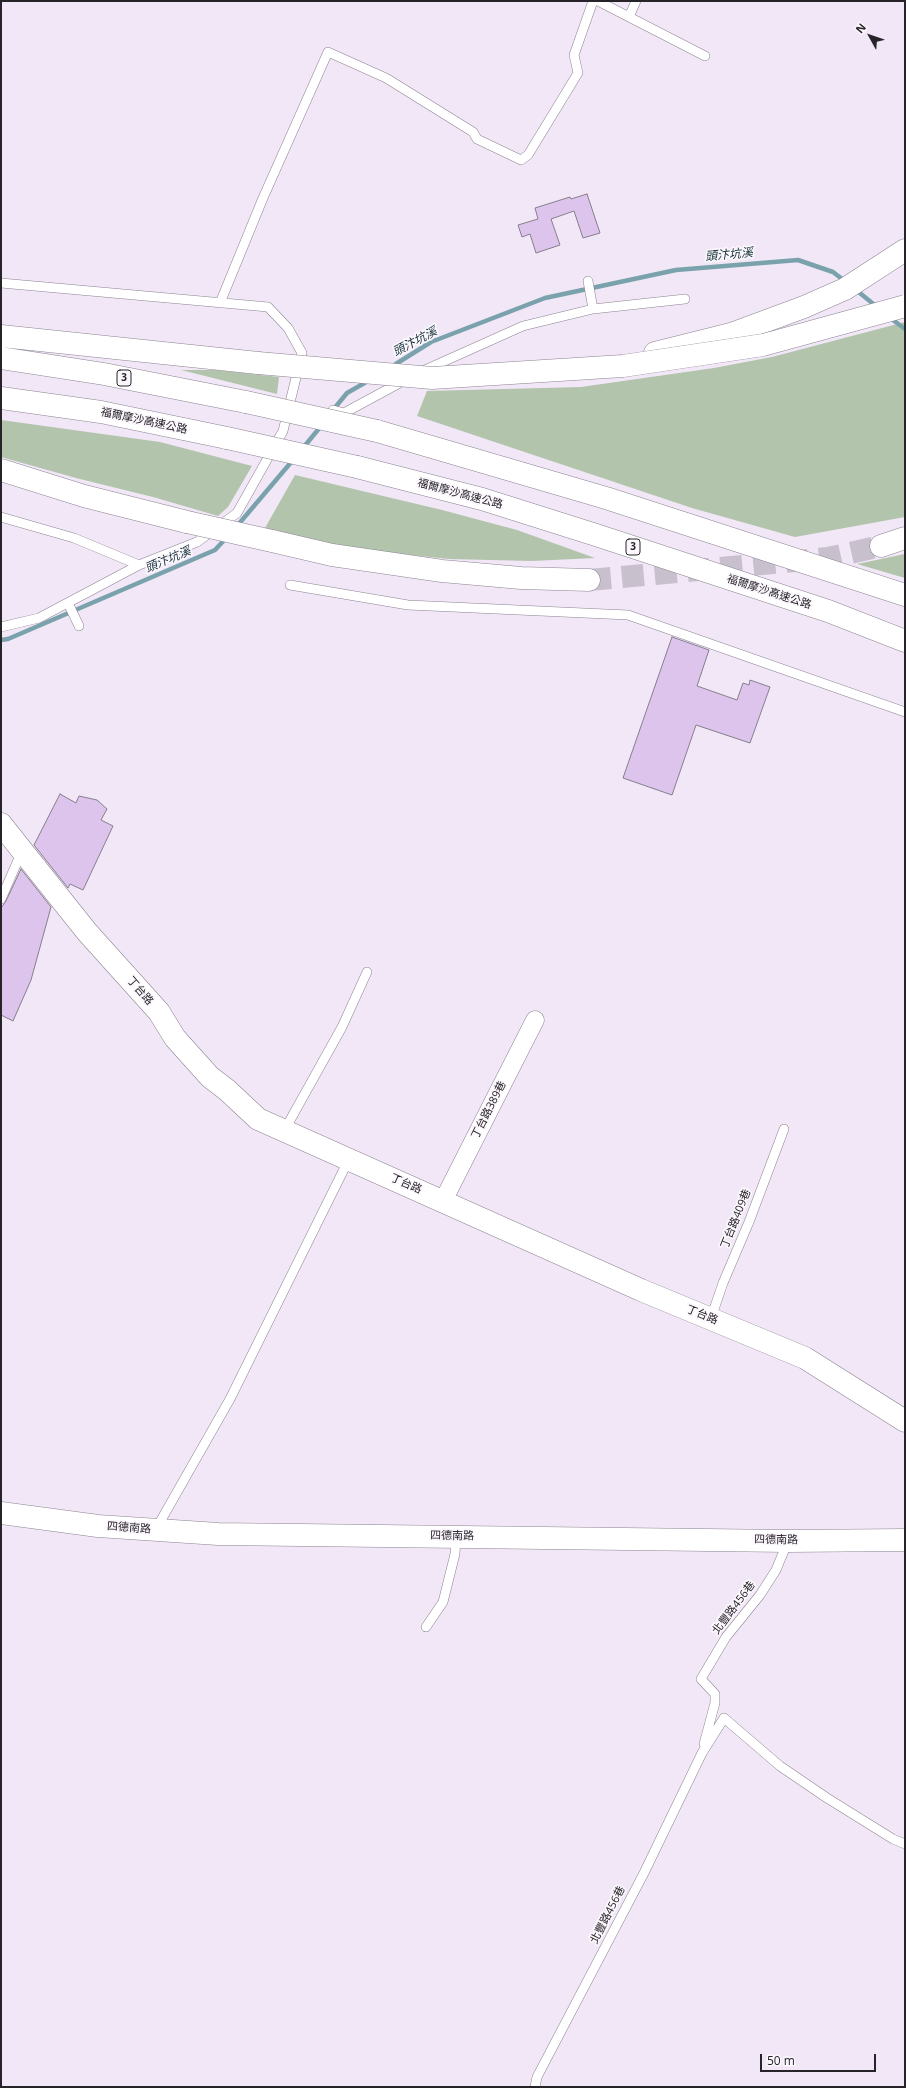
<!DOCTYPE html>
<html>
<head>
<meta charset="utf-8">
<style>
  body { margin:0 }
  #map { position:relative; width:906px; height:2088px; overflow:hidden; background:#f1e7f7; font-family:"Open Sans",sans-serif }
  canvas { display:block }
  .frame { position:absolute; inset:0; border:2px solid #272429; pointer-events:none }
  .north { position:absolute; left:850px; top:16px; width:40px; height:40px; -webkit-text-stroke:3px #fbf7fd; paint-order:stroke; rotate:310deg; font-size:11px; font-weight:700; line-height:16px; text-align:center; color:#272429 }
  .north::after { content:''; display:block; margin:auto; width:14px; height:18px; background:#272429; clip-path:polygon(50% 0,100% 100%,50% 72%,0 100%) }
  .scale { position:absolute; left:760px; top:2054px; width:116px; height:18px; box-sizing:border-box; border:2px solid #272429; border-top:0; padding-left:5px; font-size:12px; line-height:14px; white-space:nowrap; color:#272429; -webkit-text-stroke:3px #fbf7fd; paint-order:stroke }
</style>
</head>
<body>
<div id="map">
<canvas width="906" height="2088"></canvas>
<div class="frame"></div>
<div class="north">N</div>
<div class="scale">50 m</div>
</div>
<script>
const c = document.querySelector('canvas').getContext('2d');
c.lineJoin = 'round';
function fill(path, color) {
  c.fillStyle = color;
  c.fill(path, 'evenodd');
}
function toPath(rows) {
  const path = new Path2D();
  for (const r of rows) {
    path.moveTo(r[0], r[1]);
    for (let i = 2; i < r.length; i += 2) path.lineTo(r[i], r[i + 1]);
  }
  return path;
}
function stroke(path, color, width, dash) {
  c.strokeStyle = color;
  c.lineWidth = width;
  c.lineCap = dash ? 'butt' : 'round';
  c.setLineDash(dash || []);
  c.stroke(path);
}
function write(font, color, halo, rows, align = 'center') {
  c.font = font + ' "Open Sans","Noto Sans TC",sans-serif';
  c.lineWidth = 3.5;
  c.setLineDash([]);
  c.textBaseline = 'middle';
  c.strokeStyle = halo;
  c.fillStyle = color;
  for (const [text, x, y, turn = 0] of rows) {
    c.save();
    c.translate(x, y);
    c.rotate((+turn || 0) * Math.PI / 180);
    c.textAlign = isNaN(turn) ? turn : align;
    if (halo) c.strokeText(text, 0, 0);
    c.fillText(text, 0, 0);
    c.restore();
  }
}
const green = toPath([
  [905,322,905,517,795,537,692,508,417,416,427,391,581,387,714,368,772,357],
  [181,370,215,370,279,377,277,394],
  [1,420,160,442,252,466,228,507,218,516,153,497,76,478,1,457],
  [295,475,442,510,517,530,595,558,532,561,449,559,355,549,265,528],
  [905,554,905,578,857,564]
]);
const stream = toPath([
  [855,289,877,307],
  [889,317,905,329],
  [391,367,431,342,545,298,676,270,798,260,833,272,846,282],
  [333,410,347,393,368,381],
  [303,448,321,426],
  [237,526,293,460],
  [1,640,8,639,215,550,227,537]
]);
const building = toPath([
  [587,194,600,233,583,238,574,211,551,219,560,245,536,253,530,234,522,237,518,225,538,219,535,208,570,197,571,199,587,194],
  [672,637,709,650,697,686,737,700,743,683,749,685,750,680,770,687,750,743,696,725,672,795,623,778,672,637],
  [60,794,76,803,79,796,97,800,107,809,101,820,113,826,83,890,70,884,68,888,34,845,60,794],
  [21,869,51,907,31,980,13,1021,1,1015,1,908,6,901,21,869]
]);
const highwayTunnel = toPath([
  [589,580,828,558,881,546]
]);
const lane = toPath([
  [598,1,705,56],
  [629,17,636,1],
  [588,281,593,309],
  [1,283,268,307,288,328,302,353,283,431,237,513,197,542,139,565,39,618,1,627],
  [220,303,263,198,328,52,386,78,473,132,477,139,521,160,528,155,578,73,574,55,593,1],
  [418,373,523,326,593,309,685,299],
  [333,410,344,413,405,380],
  [1,517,74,538,139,565],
  [290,585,408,605,628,615,905,712],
  [68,603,79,626],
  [1,899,22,851],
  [284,1131,342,1027,367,972],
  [711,1318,723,1283,749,1222,784,1129],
  [156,1529,230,1399,349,1159],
  [426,1627,443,1602,455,1554,456,1537],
  [704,1744,715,1703,715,1694,701,1679,726,1637,760,1595,776,1570,788,1541],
  [535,2087,537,2077,644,1873,702,1753,724,1718,780,1766,827,1798,893,1839,905,1844]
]);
const street = toPath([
  [443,1201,535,1020]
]);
const secondary = toPath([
  [1,824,87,932,159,1012,175,1038,210,1077,227,1090,258,1119,641,1290,805,1358,905,1421],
  [1,1513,98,1526,218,1534,788,1541,905,1540]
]);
const highway = toPath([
  [1,336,258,363],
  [655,353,731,334,804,307,845,289,905,250],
  [1,358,104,374,246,402],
  [1,398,101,412,227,438],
  [377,431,606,498,905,595],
  [357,467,482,499,596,535,828,611,905,641],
  [1,470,84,496,187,522],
  [272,541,332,555,442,571,521,578,589,580],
  [881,546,905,538]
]);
const highwayBridge = toPath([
  [258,363,432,378,623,366,763,345,905,306],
  [246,402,377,431],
  [227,438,357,467],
  [187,522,272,541]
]);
const shields = [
  [124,378,14],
  [633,547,14]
];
const shieldNames = [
  ["3",124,378],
  ["3",633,547]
];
const streetNames = [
  ["福爾摩沙高速公路",144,421,12],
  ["福爾摩沙高速公路",460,494,15],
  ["福爾摩沙高速公路",769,592,18],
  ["丁台路",140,991,49],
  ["丁台路389巷",489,1110,-63],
  ["丁台路",406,1184,24],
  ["丁台路409巷",736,1219,-68],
  ["丁台路",702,1315,22],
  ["四德南路",129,1528,4],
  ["四德南路",452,1536,1],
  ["四德南路",776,1540,1],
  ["北豐路456巷",734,1608,-53],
  ["北豐路456巷",608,1915,-63]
];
const waterNames = [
  ["頭汴坑溪",729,255,-5],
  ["頭汴坑溪",415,342,-28],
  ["頭汴坑溪",168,560,-23]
];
fill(green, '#b2c4ab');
stroke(stream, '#7aa2ad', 4.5);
fill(building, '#ddc4ed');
stroke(building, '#867e8b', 1);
stroke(highwayTunnel, '#c9c0ce', 22, [22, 11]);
stroke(lane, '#8c8391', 10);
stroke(street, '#8c8391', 19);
stroke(secondary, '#8c8391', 23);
stroke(highway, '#8c8391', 23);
stroke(lane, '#fff', 9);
stroke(street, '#fff', 18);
stroke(secondary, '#fff', 22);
stroke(highway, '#fff', 22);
stroke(highwayBridge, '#8c8391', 23, []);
stroke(highwayBridge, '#fff', 22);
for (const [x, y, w] of shields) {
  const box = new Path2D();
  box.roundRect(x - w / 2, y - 8, w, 16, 3);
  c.fillStyle = '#fbf7fd';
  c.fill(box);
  stroke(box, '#272429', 1);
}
write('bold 10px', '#272429', null, shieldNames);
write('11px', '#272429', '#fbf7fd', streetNames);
write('italic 12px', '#153239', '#fbf7fd', waterNames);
</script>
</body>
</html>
